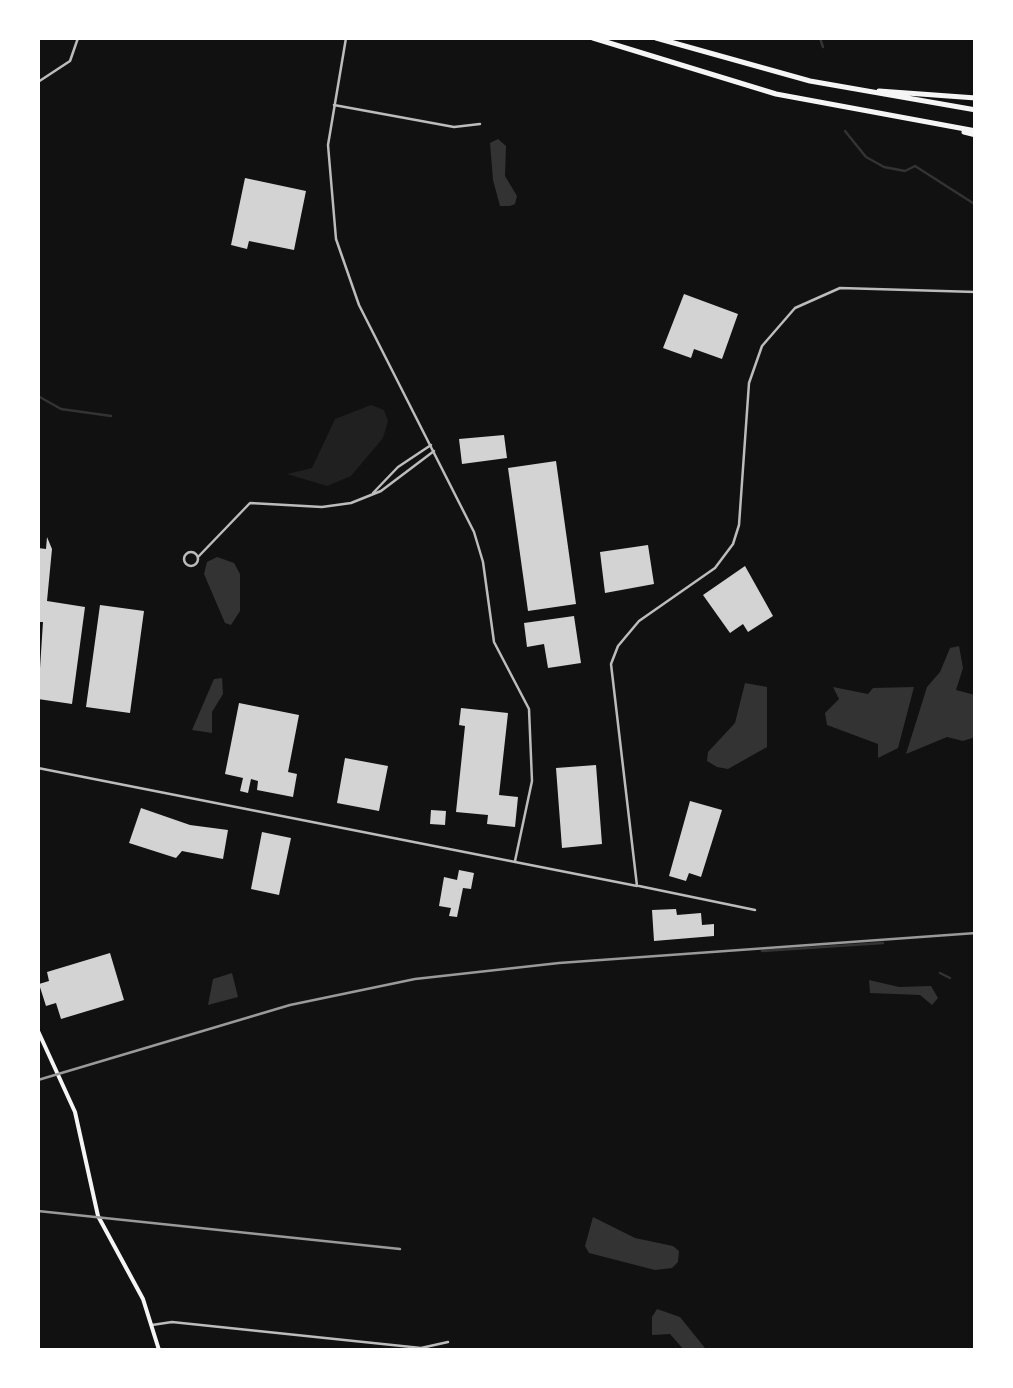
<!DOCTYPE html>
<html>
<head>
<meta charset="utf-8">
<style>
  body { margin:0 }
  #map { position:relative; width:1013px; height:1388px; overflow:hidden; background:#111; font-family:"Work Sans",sans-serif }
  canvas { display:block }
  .frame { position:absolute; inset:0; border:40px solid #fff; pointer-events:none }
</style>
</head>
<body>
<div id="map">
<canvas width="1013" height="1388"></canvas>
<div class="frame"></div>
</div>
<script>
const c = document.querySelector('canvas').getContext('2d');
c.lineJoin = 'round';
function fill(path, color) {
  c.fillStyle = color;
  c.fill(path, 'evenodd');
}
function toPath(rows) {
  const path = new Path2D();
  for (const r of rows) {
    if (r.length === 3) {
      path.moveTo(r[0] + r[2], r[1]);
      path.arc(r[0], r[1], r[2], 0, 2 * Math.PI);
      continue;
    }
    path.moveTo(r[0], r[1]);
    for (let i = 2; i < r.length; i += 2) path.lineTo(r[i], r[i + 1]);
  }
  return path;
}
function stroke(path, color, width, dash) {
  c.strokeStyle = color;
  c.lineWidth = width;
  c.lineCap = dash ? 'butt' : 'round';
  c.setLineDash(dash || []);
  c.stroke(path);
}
const green = toPath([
  [371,405,384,410,388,421,383,438,351,476,327,486,287,474,312,468,335,419]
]);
const water = toPath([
  [498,139,506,146,505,176,517,196,515,204,510,206,500,206,493,180,490,143],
  [217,557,234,563,240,574,240,611,231,625,225,623,204,574,207,562],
  [959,646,963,668,956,690,975,695,975,737,963,741,947,737,906,754,927,687,940,672,950,648],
  [222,678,223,694,212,712,212,733,192,730,214,679],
  [745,683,767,687,767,747,728,769,717,767,707,761,708,752,735,723],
  [833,687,868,694,873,688,914,687,898,748,878,758,878,744,827,725,825,713,839,699],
  [232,973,238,997,208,1005,213,979],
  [869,980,899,987,931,986,938,998,932,1005,920,995,870,993],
  [593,1217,635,1238,673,1246,679,1251,678,1262,672,1268,655,1270,589,1253,585,1246],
  [657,1309,680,1317,705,1348,684,1350,670,1334,652,1335,652,1317]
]);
const stream = toPath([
  [820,38,823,47],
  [845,131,866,157,884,167,905,171,915,166,976,205],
  [38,396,61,409,111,416],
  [762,951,883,943],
  [940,973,950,978]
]);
const building = toPath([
  [245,178,306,191,294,250,249,241,247,249,231,245],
  [684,294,738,314,722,359,694,349,691,358,663,348],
  [504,435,507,458,462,464,459,439],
  [556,461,576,604,528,611,508,468],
  [47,537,52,549,47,601,85,607,72,704,38,699,43,622,38,622,38,548,46,549],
  [648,545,654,584,605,593,600,552],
  [745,566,773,616,748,632,743,624,730,633,703,595],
  [100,605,144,611,130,713,86,707],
  [574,616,581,663,548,668,544,644,527,647,524,623],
  [239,703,299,715,288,772,297,774,293,797,257,790,258,781,251,779,248,793,240,791,243,778,225,774],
  [461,708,508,713,499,795,518,797,515,827,487,824,488,815,456,812,465,726,459,725],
  [345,758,388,766,379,811,337,803],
  [596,765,602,844,562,848,556,768],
  [690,801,722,810,701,877,689,873,686,881,669,876],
  [141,808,190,825,228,830,223,859,182,851,176,858,129,843],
  [431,810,446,811,445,825,430,824],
  [262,832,291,838,279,895,251,889],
  [459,870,474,873,471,889,463,888,457,917,449,916,451,908,439,906,444,877,457,880],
  [676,909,677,915,701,913,702,925,714,924,714,936,654,941,652,910],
  [110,953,124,1000,61,1019,56,1003,46,1006,39,984,49,981,47,972]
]);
const minor = toPath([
  [346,38,328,145,336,239,359,305,474,532,483,562,494,642,529,709,532,781,515,861],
  [38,82,70,61,78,38],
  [334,105,454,127,480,124],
  [373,493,398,467,431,445],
  [191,559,7],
  [198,557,250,503,322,507,351,503,381,491,434,451],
  [639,886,755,910],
  [152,1325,172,1322,421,1348,448,1342]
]);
const tertiary = toPath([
  [38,768,637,886,611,664,618,646,639,621,715,568,733,544,739,525,749,383,762,346,795,308,840,288,976,292]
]);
const secondary = toPath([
  [38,1031,75,1112,98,1216,143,1299,159,1350]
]);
const motorway = toPath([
  [593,38,776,94,976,131],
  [656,38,810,81,976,110],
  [879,91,976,98],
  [964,132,976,135]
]);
const rail = toPath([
  [38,1080,290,1005,415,979,559,963,976,933],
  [38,1211,400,1249]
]);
fill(green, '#202020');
fill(water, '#333');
stroke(stream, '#333', 2.5);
fill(building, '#d3d3d3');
stroke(minor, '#bcbcbc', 2.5);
stroke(tertiary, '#bcbcbc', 2.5);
stroke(secondary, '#f5f5f5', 4);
stroke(motorway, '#f5f5f5', 5);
stroke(rail, '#9a9a9a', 2.5);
</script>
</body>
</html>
